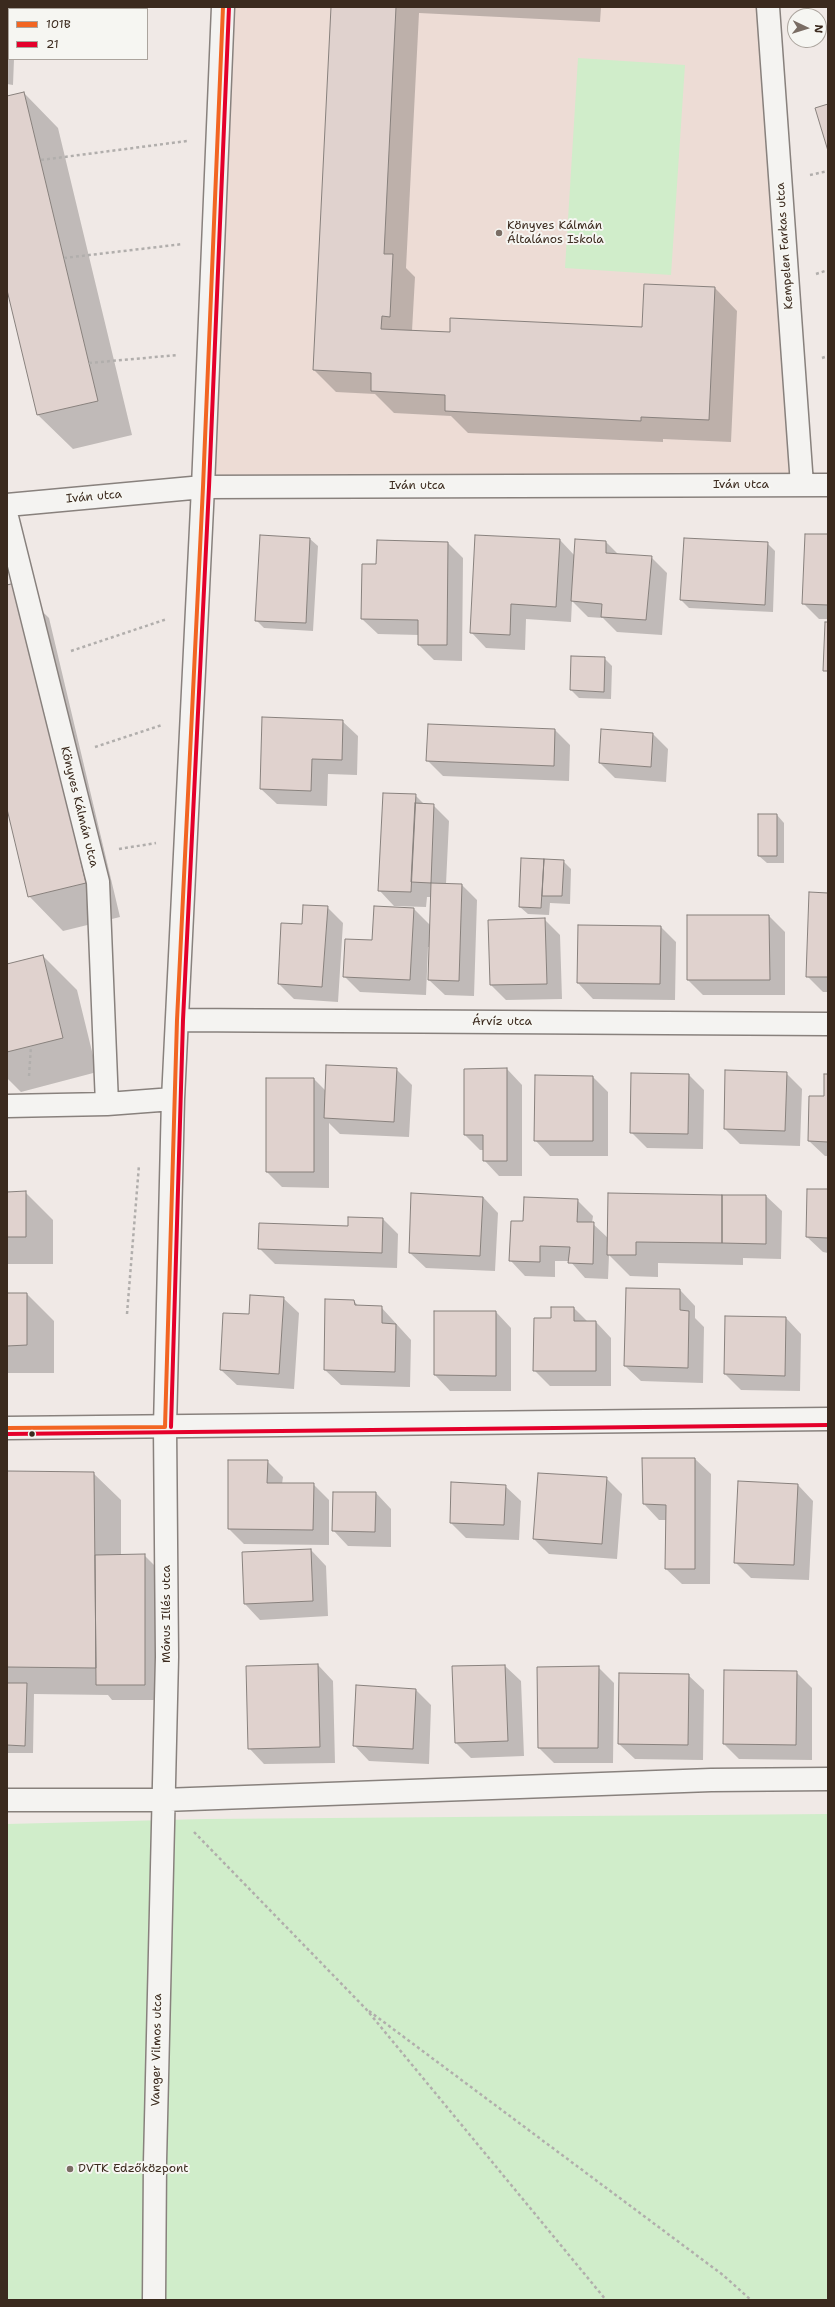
<!DOCTYPE html>
<html>
<head>
<meta charset="utf-8">
<style>
  body { margin:0 }
  #map { position:relative; width:835px; height:2307px; overflow:hidden; background:#f0e9e6; font-family:"Shantell Sans",sans-serif }
  canvas { display:block }
  .frame { position:absolute; inset:0; border:8px solid #3b2a1e; pointer-events:none }
  .legend { position:absolute; left:8px; top:8px; width:140px; height:52px; box-sizing:border-box; background:#f6f6f2; border:1px solid #aba49d; margin:0; padding:5px 7px; list-style:none; font-size:12px; color:#3b2a1e }
  .legend li { display:flex; align-items:center; gap:8px; height:20px }
  .legend b { width:20px; border:1px solid #aba49d }
  .north { position:absolute; left:787px; top:8px; width:40px; height:40px; box-sizing:border-box; background:#f6f6f2; border:1px solid #aba49d; border-radius:50%; rotate:94deg; font-size:11px; font-weight:700; line-height:16px; text-align:center; color:#3b2a1e }
  .north::after { content:''; display:block; margin:auto; width:14px; height:18px; background:#7a6d64; clip-path:polygon(50% 0,100% 100%,50% 72%,0 100%) }
</style>
</head>
<body>
<div id="map">
<canvas width="835" height="2307"></canvas>
<div class="frame"></div>
<ul class="legend">
<li><b style="height:5px;background:#f26522"></b>101B</li>
<li><b style="height:5px;background:#e4002b"></b>21</li>
</ul>
<div class="north">N</div>
</div>
<script>
const c = document.querySelector('canvas').getContext('2d');
c.lineJoin = 'round';
function fill(path, color) {
  c.fillStyle = color;
  c.fill(path, 'evenodd');
}
function toPath(rows) {
  const path = new Path2D();
  for (const r of rows) {
    path.moveTo(r[0], r[1]);
    for (let i = 2; i < r.length; i += 2) path.lineTo(r[i], r[i + 1]);
  }
  return path;
}
function stroke(path, color, width, dash) {
  c.strokeStyle = color;
  c.lineWidth = width;
  c.lineCap = dash ? 'butt' : 'round';
  c.setLineDash(dash || []);
  c.stroke(path);
}
function write(font, color, halo, rows, align = 'center') {
  c.font = font + ' "Shantell Sans",sans-serif';
  c.lineWidth = 4;
  c.setLineDash([]);
  c.textBaseline = 'middle';
  c.strokeStyle = halo;
  c.fillStyle = color;
  for (const [text, x, y, turn = 0] of rows) {
    c.save();
    c.translate(x, y);
    c.rotate((+turn || 0) * Math.PI / 180);
    c.textAlign = isNaN(turn) ? turn : align;
    if (halo) c.strokeText(text, 0, 0);
    c.fillText(text, 0, 0);
    c.restore();
  }
}
const built = toPath([
  [223,7,768,7,802,485,203,487]
]);
const green = toPath([
  [578,58,685,65,671,275,565,268],
  [828,1814,828,2300,7,2300,7,1824,206,1819]
]);
const shadow = toPath([
  [7,7,18,7,18,9,9,9,9,59,14,59,13,85,7,84],
  [332,7,601,7,600,22,419,13,406,268,415,277,412,331,451,333,643,328,715,288,737,311,731,442,663,439,663,442,468,433,451,416,394,413,375,394,336,392,314,370],
  [670,7,698,7,698,8],
  [24,93,58,128,132,435,73,449,38,415,7,285,7,97],
  [828,535,828,619,819,619,803,603],
  [310,539,318,546,313,631,264,628,256,620],
  [560,540,575,556,576,540,606,542,619,555,651,557,667,573,662,635,617,632,603,618,588,617,572,601,571,622,526,619,525,650,486,648,471,632],
  [448,543,463,558,462,661,434,660,419,645,419,635,378,634,362,619,377,566],
  [767,543,775,551,773,612,689,608,681,600],
  [14,584,49,618,120,917,63,931,29,896,7,804,7,586],
  [604,658,612,666,611,699,579,698,571,690],
  [342,721,358,736,357,775,328,774,327,806,277,804,261,789],
  [555,730,570,745,569,781,443,776,427,760],
  [653,734,668,749,666,782,615,778,600,763],
  [415,795,425,805,433,805,449,821,446,884,462,885,477,900,474,996,445,995,429,980,430,947,428,947,426,995,360,992,344,976,373,941,414,909,431,926,431,897,427,897,426,907,394,906,379,890],
  [777,815,784,823,784,863,767,863,759,856],
  [522,859,563,861,571,869,570,904,550,903,549,915,528,914,520,907],
  [828,894,828,992,823,992,807,976],
  [327,907,343,923,338,1002,294,999,279,984,303,925],
  [769,916,785,932,785,995,703,995,688,980],
  [544,919,560,935,562,999,506,1000,491,985],
  [661,927,676,942,675,1000,593,999,578,983],
  [43,956,77,990,97,1072,21,1092,7,1078,7,965],
  [396,1069,412,1085,409,1137,340,1134,329,1123,329,1188,282,1187,267,1172,314,1079,326,1091],
  [507,1069,522,1085,522,1176,499,1176,484,1160,484,1150,480,1150,465,1135],
  [786,1073,802,1089,800,1146,740,1144,725,1129],
  [689,1075,704,1090,703,1149,647,1148,631,1132],
  [828,1075,828,1156,825,1156,809,1141,825,1097],
  [593,1077,608,1092,608,1156,550,1156,535,1140],
  [828,1190,828,1253,823,1252,807,1237],
  [25,1192,53,1220,53,1264,7,1264,7,1193],
  [766,1196,782,1211,781,1259,743,1258,743,1265,658,1263,658,1277,630,1276,609,1255,608,1279,585,1278,570,1261,555,1261,555,1277,525,1276,510,1260,524,1222,577,1200,593,1216,592,1223,608,1238],
  [483,1197,498,1213,495,1271,426,1268,410,1253],
  [383,1219,398,1234,397,1268,275,1264,259,1248],
  [680,1290,695,1306,695,1318,704,1327,703,1383,641,1381,625,1366],
  [7,1294,27,1294,54,1321,54,1373,7,1373],
  [283,1298,299,1313,294,1389,237,1385,221,1370],
  [354,1301,359,1307,381,1307,411,1340,410,1387,341,1385,325,1370],
  [574,1308,588,1322,596,1322,611,1338,611,1386,550,1386,534,1370,552,1319],
  [435,1312,496,1312,511,1328,511,1391,450,1391,435,1375],
  [786,1318,801,1334,800,1391,741,1390,725,1374],
  [643,1459,695,1459,711,1474,710,1584,682,1584,666,1569,666,1520,659,1520,644,1504],
  [267,1461,283,1477,282,1484,313,1484,329,1500,329,1545,244,1544,229,1529],
  [7,1472,93,1473,121,1500,121,1556,144,1555,160,1571,161,1700,112,1700,108,1695,34,1694,33,1753,7,1753],
  [606,1478,622,1494,617,1559,549,1554,534,1539],
  [798,1485,813,1501,809,1580,751,1578,735,1562],
  [505,1486,521,1501,519,1540,466,1538,451,1523],
  [376,1493,391,1509,391,1547,348,1546,333,1530],
  [311,1550,326,1566,328,1616,260,1620,245,1604,243,1553],
  [318,1665,333,1681,335,1763,264,1764,249,1748],
  [505,1666,521,1681,524,1756,471,1758,456,1743,453,1667],
  [598,1667,614,1683,613,1763,554,1763,538,1747],
  [796,1672,812,1688,812,1760,739,1759,724,1744],
  [688,1675,704,1690,703,1760,635,1759,619,1744],
  [416,1690,431,1705,429,1764,369,1761,354,1745]
]);
const building = toPath([
  [331,7,396,7,384,254,393,254,390,317,382,316,381,329,450,332,450,318,642,327,644,284,715,287,709,420,641,417,641,421,445,411,445,395,371,391,371,373,313,370,331,7],
  [24,92,98,401,37,415,7,290,7,96,24,92],
  [828,104,828,151,815,108,828,104],
  [805,534,828,534,828,605,802,604,805,534],
  [260,535,310,538,306,623,255,621,260,535],
  [475,535,560,539,556,607,511,604,510,635,470,633,475,535],
  [684,538,768,542,765,605,680,600,684,538],
  [575,539,606,541,606,553,652,556,646,620,601,617,602,604,571,601,575,539],
  [377,540,448,542,447,645,418,645,418,620,361,619,362,564,376,564,377,540],
  [15,583,86,883,28,897,7,809,7,585,15,583],
  [825,622,828,622,828,671,823,671,825,622],
  [571,656,605,657,604,692,570,690,571,656],
  [262,717,343,720,342,760,312,759,311,791,260,789,262,717],
  [428,724,555,729,554,766,426,761,428,724],
  [601,729,653,733,651,767,599,763,601,729],
  [383,793,416,794,411,892,378,891,383,793],
  [415,803,434,804,431,883,411,882,415,803],
  [758,814,777,814,777,856,758,856,758,814],
  [521,858,544,859,541,908,519,907,521,858],
  [544,859,564,860,562,896,542,896,544,859],
  [431,883,462,884,459,981,428,980,431,883],
  [809,892,828,893,828,977,806,977,809,892],
  [303,905,328,906,322,987,278,984,281,923,302,924,303,905],
  [374,906,414,908,410,980,343,977,345,939,372,940,374,906],
  [687,915,769,915,770,980,687,980,687,915],
  [545,918,547,984,490,985,488,920,545,918],
  [578,925,661,926,660,984,577,983,578,925],
  [43,955,63,1038,7,1052,7,964,43,955],
  [326,1065,397,1068,394,1122,324,1118,326,1065],
  [507,1068,507,1161,483,1161,483,1135,464,1135,464,1069,507,1068],
  [725,1070,787,1072,785,1131,724,1129,725,1070],
  [631,1073,689,1074,688,1134,630,1133,631,1073],
  [824,1074,828,1074,828,1142,808,1141,809,1096,824,1096,824,1074],
  [535,1075,593,1076,593,1141,534,1141,535,1075],
  [266,1078,314,1078,314,1172,266,1172,266,1078],
  [807,1189,828,1189,828,1238,806,1237,807,1189],
  [26,1191,26,1237,7,1237,7,1192,26,1191],
  [411,1193,483,1197,480,1256,409,1253,411,1193],
  [608,1193,722,1195,722,1243,636,1242,636,1255,607,1255,608,1193],
  [722,1195,766,1195,766,1244,722,1243,722,1195],
  [524,1197,578,1199,577,1222,594,1222,593,1264,568,1263,570,1247,540,1246,540,1262,509,1261,511,1221,523,1221,524,1197],
  [348,1217,383,1218,382,1253,258,1249,259,1223,348,1226,348,1217],
  [626,1288,680,1289,680,1310,689,1311,688,1368,624,1366,626,1288],
  [7,1293,27,1293,27,1345,7,1346,7,1293],
  [250,1295,284,1297,279,1374,220,1370,223,1313,249,1314,250,1295],
  [325,1299,354,1300,355,1305,382,1306,382,1323,396,1324,395,1372,324,1370,325,1299],
  [551,1307,574,1307,574,1321,596,1321,596,1371,533,1371,534,1318,551,1318,551,1307],
  [434,1311,496,1311,496,1376,434,1375,434,1311],
  [725,1316,786,1317,785,1376,724,1374,725,1316],
  [642,1458,695,1458,695,1569,665,1569,666,1505,643,1504,642,1458],
  [228,1460,268,1460,267,1483,314,1483,313,1530,228,1529,228,1460],
  [7,1471,94,1472,96,1668,7,1667,7,1471],
  [538,1473,607,1477,602,1544,533,1539,538,1473],
  [738,1481,798,1484,794,1565,734,1563,738,1481],
  [451,1482,506,1485,504,1525,450,1523,451,1482],
  [333,1492,376,1492,375,1532,332,1531,333,1492],
  [311,1549,313,1601,244,1604,242,1552,311,1549],
  [145,1554,145,1685,96,1685,95,1555,145,1554],
  [318,1664,320,1747,248,1749,246,1666,318,1664],
  [505,1665,508,1741,455,1743,452,1666,505,1665],
  [599,1666,598,1748,538,1748,537,1667,599,1666],
  [724,1670,797,1671,796,1745,723,1744,724,1670],
  [619,1673,689,1674,688,1745,618,1744,619,1673],
  [7,1683,27,1683,25,1746,7,1745,7,1683],
  [356,1685,416,1689,413,1749,353,1746,356,1685]
]);
const path = toPath([
  [7,25,9,26],
  [41,160,187,141],
  [810,175,828,171],
  [64,258,183,244],
  [816,274,828,270],
  [822,358,828,356],
  [89,363,178,355],
  [71,651,167,619],
  [95,747,162,725],
  [119,849,156,843],
  [29,1076,31,1046],
  [127,1314,139,1165],
  [194,1832,366,2009,606,2300],
  [369,2011,723,2275,751,2300]
]);
const minor = toPath([
  [768,7,802,485],
  [7,505,203,487,828,485],
  [7,517,98,882,107,1104],
  [177,1020,828,1024],
  [7,1106,107,1104,173,1099],
  [7,1800,163,1800,711,1780,828,1779],
  [154,2300,155,2162,167,1657,165,1427,173,1099,203,487,223,7]
]);
const secondary = toPath([
  [7,1428,828,1419]
]);
const bus1 = toPath([
  [165,1427,177,1020,203,487,223,7],
  [7,1428,165,1427]
]);
const bus2 = toPath([
  [171,1427,183,1020,209,487,229,7],
  [7,1434,828,1425]
]);
const markers = [
  [499,233,4,"#7a6d64"],
  [32,1434,3.5,"#3b2a1e"],
  [70,2169,4,"#7a6d64"]
];
const poiNames = [
  ["Könyves Kálmán",507,226],
  ["Általános Iskola",507,240],
  ["DVTK Edzőközpont",78,2169]
];
const streetNames = [
  ["Kempelen Farkas utca",785,246,-94],
  ["Iván utca",741,485],
  ["Iván utca",417,486],
  ["Iván utca",94,497,-5],
  ["Könyves Kálmán utca",79,807,76],
  ["Árvíz utca",502,1022],
  ["Mónus Illés utca",167,1614,-90],
  ["Vanger Vilmos utca",157,2050,-89]
];
fill(built, '#eddcd5');
fill(green, '#d0edca');
fill(shadow, '#0003');
fill(building, '#e0d2ce');
stroke(building, '#88817d', 1);
stroke(minor, '#88817d', 25);
stroke(secondary, '#88817d', 25);
stroke(path, '#b1aeac', 2.5, [3, 3]);
stroke(minor, '#f4f3f1', 22);
stroke(secondary, '#f4f3f1', 22);
stroke(bus1, '#f26522', 4);
stroke(bus2, '#e4002b', 4);
for (const [x, y, r, color] of markers) {
  const dot = new Path2D();
  dot.arc(x, y, r, 0, 2 * Math.PI);
  c.fillStyle = color;
  c.fill(dot);
  stroke(dot, '#f6f6f2', 1.5);
}
write('12px', '#3b2a1e', '#f6f6f2', poiNames, 'left');
write('12px', '#3b2a1e', '#f6f6f2', streetNames);
</script>
</body>
</html>
